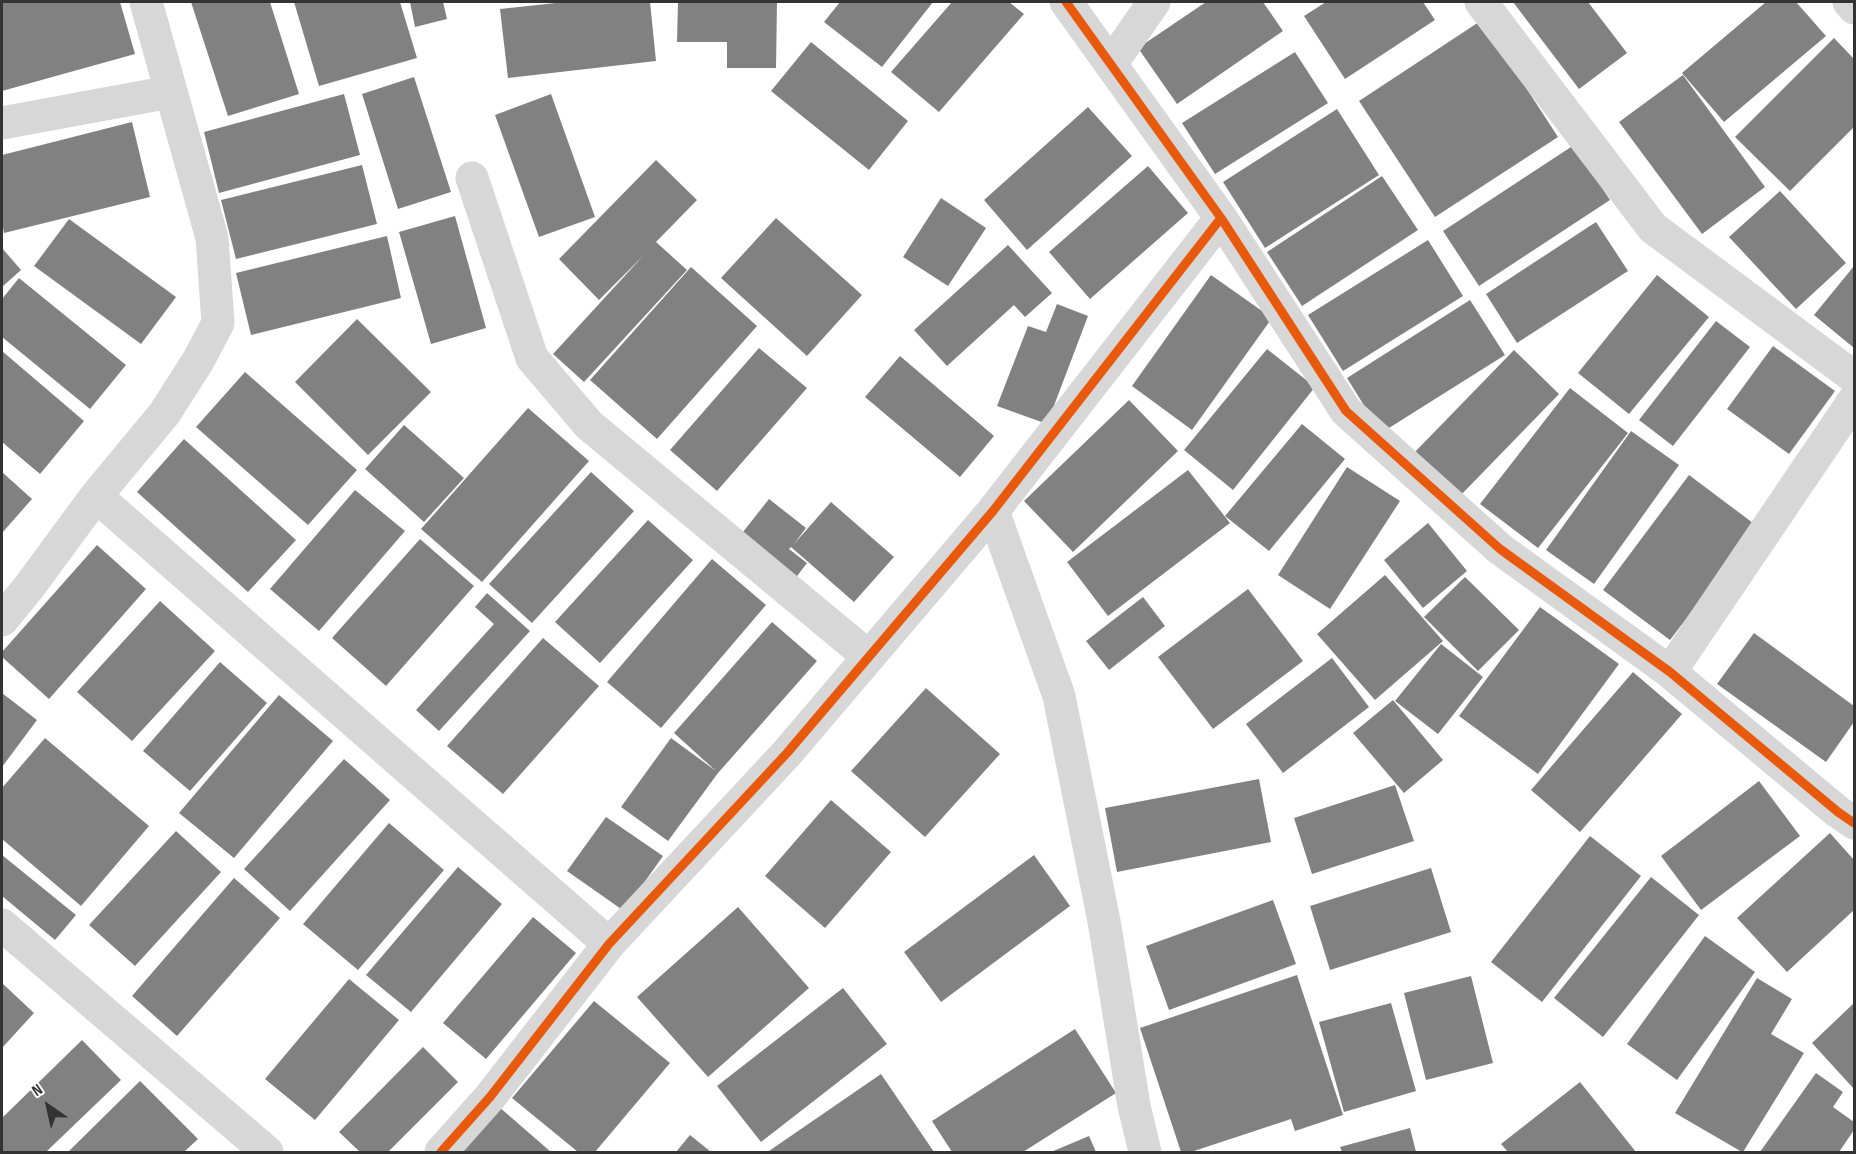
<!DOCTYPE html>
<html>
<head>
<meta charset="utf-8">
<style>
  body { margin:0 }
  #map { position:relative; width:1856px; height:1154px; overflow:hidden; background:#fff; font-family:"Sofia Sans Condensed",sans-serif }
  canvas { display:block }
  .frame { position:absolute; inset:0; border:3px solid #333; pointer-events:none }
  .north { position:absolute; left:18px; top:1076px; width:60px; height:60px; -webkit-text-stroke:4px #fff; paint-order:stroke; rotate:326deg; font-size:16px; font-weight:700; line-height:24px; text-align:center; color:#333 }
  .north::after { content:''; display:block; margin:auto; width:21px; height:27px; background:#333; clip-path:polygon(50% 0,100% 100%,50% 72%,0 100%) }
</style>
</head>
<body>
<div id="map">
<canvas width="1856" height="1154"></canvas>
<div class="frame"></div>
<div class="north">N</div>
</div>
<script>
const c = document.querySelector('canvas').getContext('2d');
c.lineJoin = 'round';
function fill(path, color) {
  c.fillStyle = color;
  c.fill(path, 'evenodd');
}
function toPath(rows) {
  const path = new Path2D();
  for (const r of rows) {
    path.moveTo(r[0], r[1]);
    for (let i = 2; i < r.length; i += 2) path.lineTo(r[i], r[i + 1]);
  }
  return path;
}
function stroke(path, color, width, dash) {
  c.strokeStyle = color;
  c.lineWidth = width;
  c.lineCap = dash ? 'butt' : 'round';
  c.setLineDash(dash || []);
  c.stroke(path);
}
const building = toPath([
  [2,2,120,2,135,54,2,91],
  [191,2,270,2,299,94,228,116],
  [294,2,400,2,417,58,319,86],
  [410,2,443,2,447,19,415,27],
  [565,2,650,2,656,61,508,78,500,9],
  [678,2,777,2,776,68,727,68,727,42,677,42],
  [840,2,933,2,882,67,824,22],
  [952,2,1009,2,1024,14,939,112,891,72],
  [1206,2,1263,2,1283,31,1177,104,1138,48],
  [1326,2,1423,2,1435,20,1345,79,1304,16],
  [1513,2,1588,2,1627,53,1579,89],
  [1766,2,1796,2,1826,36,1724,122,1682,73],
  [1482,20,1558,137,1435,217,1359,101],
  [1834,38,1854,59,1854,127,1790,191,1735,137],
  [811,42,908,121,869,170,771,91],
  [1295,52,1328,103,1215,174,1182,123],
  [1683,75,1765,187,1702,234,1619,122],
  [414,77,451,192,398,209,362,94],
  [344,94,360,155,219,193,204,132],
  [551,94,595,217,539,237,495,115],
  [1088,107,1132,156,1027,250,984,200],
  [1337,109,1379,175,1265,248,1223,182],
  [132,122,150,197,4,233,2,222,2,155],
  [1574,145,1610,200,1479,286,1443,231],
  [656,160,697,200,656,242,687,270,584,382,553,354,643,256,599,300,559,259],
  [362,165,377,224,236,259,221,200],
  [1148,166,1188,213,1090,299,1049,252],
  [1382,176,1418,230,1302,306,1267,252],
  [1780,191,1846,263,1796,309,1729,237],
  [941,198,986,228,948,286,903,257],
  [455,216,486,328,431,344,399,232],
  [776,218,862,295,807,356,721,278],
  [69,219,176,297,141,344,34,266],
  [1596,222,1628,271,1517,343,1486,294],
  [387,236,401,298,251,335,236,273],
  [1428,240,1463,296,1343,371,1308,315],
  [1008,245,1052,293,1025,317,1014,305,947,366,914,330],
  [2,248,21,270,2,287],
  [1854,266,1854,348,1814,315],
  [691,267,757,326,657,439,590,380],
  [1211,275,1272,318,1192,430,1132,386],
  [1657,275,1709,317,1629,414,1578,373],
  [19,278,126,365,90,409,2,337,2,299],
  [1470,300,1505,355,1381,433,1347,378],
  [1057,304,1088,316,1047,424,997,406,1028,326,1046,332],
  [357,319,431,392,368,455,295,382],
  [1716,321,1750,347,1673,446,1639,420],
  [1773,346,1835,391,1789,454,1727,409],
  [759,348,807,388,717,491,670,450],
  [1267,349,1315,387,1233,490,1184,450],
  [1514,350,1559,394,1458,498,1413,454],
  [2,351,84,421,40,474,2,442],
  [900,356,994,436,960,477,865,397],
  [245,372,357,470,308,525,196,427],
  [1570,388,1628,433,1538,548,1480,504],
  [1129,400,1178,451,1073,552,1024,501],
  [528,408,589,461,482,582,421,529],
  [1302,424,1345,459,1269,551,1225,516],
  [404,425,464,478,424,522,365,469],
  [1631,431,1679,465,1594,584,1546,550],
  [184,439,296,540,248,592,137,492],
  [1347,467,1400,501,1330,609,1278,575],
  [1188,470,1230,523,1108,616,1067,562],
  [2,472,32,499,2,533],
  [591,472,634,511,532,623,489,584],
  [1689,475,1757,526,1670,640,1603,590],
  [355,490,405,531,319,631,270,589],
  [769,499,806,528,794,544,831,502,894,557,854,602,791,547,789,549,807,563,794,580,739,537],
  [648,520,693,560,600,663,555,622],
  [1428,523,1467,571,1423,608,1384,560],
  [420,539,474,586,386,686,332,638],
  [97,545,146,589,49,699,2,657,2,652],
  [712,559,766,605,661,728,607,682],
  [1385,575,1443,641,1375,700,1317,634],
  [1465,577,1519,630,1478,671,1424,617],
  [1248,589,1303,661,1213,729,1158,657],
  [487,593,530,631,439,731,416,710,494,624,475,607],
  [1143,597,1165,626,1109,670,1086,641],
  [160,601,215,651,132,741,77,692],
  [1540,607,1619,664,1538,774,1459,716],
  [772,622,817,661,718,773,668,841,621,807,671,738,716,771,674,733],
  [1754,633,1854,706,1854,722,1826,762,1717,684],
  [543,638,599,686,503,794,447,746],
  [1441,644,1483,677,1438,734,1395,701],
  [1332,658,1369,707,1283,773,1246,724],
  [220,662,267,703,190,791,143,751],
  [1633,672,1682,714,1580,832,1531,790],
  [926,688,1000,754,925,837,851,771],
  [2,693,37,720,2,767],
  [279,695,333,741,234,858,179,813],
  [1393,700,1443,760,1404,793,1353,733],
  [45,738,149,826,81,906,2,839,2,788],
  [344,759,390,800,290,911,244,869],
  [1259,779,1271,842,1117,872,1105,808],
  [1759,781,1800,836,1701,910,1661,856],
  [1395,785,1414,841,1312,874,1294,818],
  [831,800,891,852,825,928,765,876],
  [606,817,663,856,624,911,567,871],
  [389,823,444,870,358,970,303,924],
  [176,831,221,872,135,966,89,925],
  [1830,833,1854,860,1854,910,1787,972,1737,918],
  [1590,836,1641,876,1542,1002,1491,962],
  [2,855,76,915,55,940,2,896],
  [1034,855,1070,906,941,1002,904,952],
  [458,867,502,904,411,1012,366,975],
  [1431,868,1451,932,1330,970,1310,906],
  [1651,877,1699,915,1603,1037,1554,998],
  [234,878,280,918,177,1036,132,996],
  [1273,900,1296,964,1169,1010,1146,946],
  [738,907,809,988,708,1077,637,997],
  [533,917,576,953,486,1059,443,1023],
  [1705,936,1755,972,1677,1080,1627,1044],
  [1297,975,1343,1115,1295,1131,1291,1119,1191,1152,1181,1152,1140,1028],
  [1471,976,1493,1063,1426,1080,1404,993],
  [1757,978,1792,999,1771,1034,1804,1053,1743,1152,1742,1152,1675,1113],
  [349,979,399,1020,315,1120,265,1079],
  [2,983,34,1013,2,1048],
  [843,988,887,1044,761,1142,717,1086],
  [594,1001,670,1063,595,1152,578,1152,512,1098],
  [1391,1003,1416,1091,1344,1112,1319,1022],
  [1854,1003,1854,1089,1812,1043],
  [1075,1029,1116,1093,1023,1152,952,1152,932,1121],
  [82,1040,121,1080,46,1152,2,1152,2,1118],
  [423,1047,458,1082,388,1152,360,1152,339,1132],
  [1816,1073,1843,1092,1833,1107,1854,1122,1854,1130,1839,1152,1760,1152],
  [881,1074,934,1152,770,1152,769,1151],
  [140,1081,198,1139,184,1152,68,1152],
  [1580,1082,1636,1152,1508,1152,1501,1144],
  [498,1106,551,1152,457,1152],
  [1410,1128,1416,1152,1342,1152,1340,1147],
  [690,1135,711,1152,676,1152],
  [1089,1136,1096,1152,1051,1152]
]);
const street = toPath([
  [1066,2,1221,218,1346,411,1500,549,1670,672,1838,812,1854,823],
  [1481,2,1653,228,1854,377],
  [1849,2,1854,8],
  [1111,64,1154,2],
  [2,123,170,92],
  [472,178,532,358,589,425,869,657],
  [96,496,609,944],
  [993,511,1059,696,1104,921,1134,1106,1145,1152],
  [2,620,29,587,96,496,164,414,198,361,218,323,212,238,146,2],
  [1670,672,1854,400],
  [2,925,267,1152],
  [441,1152,490,1097,609,944,787,753,993,511,1221,218]
]);
const cycleway = toPath([
  [1066,2,1221,218,1346,411,1500,549,1670,672,1838,812,1854,823],
  [441,1152,490,1097,609,944,787,753,993,511,1221,218]
]);
fill(building, '#818181');
stroke(street, '#d7d7d7', 33);
stroke(cycleway, '#e8590c', 9);
</script>
</body>
</html>
